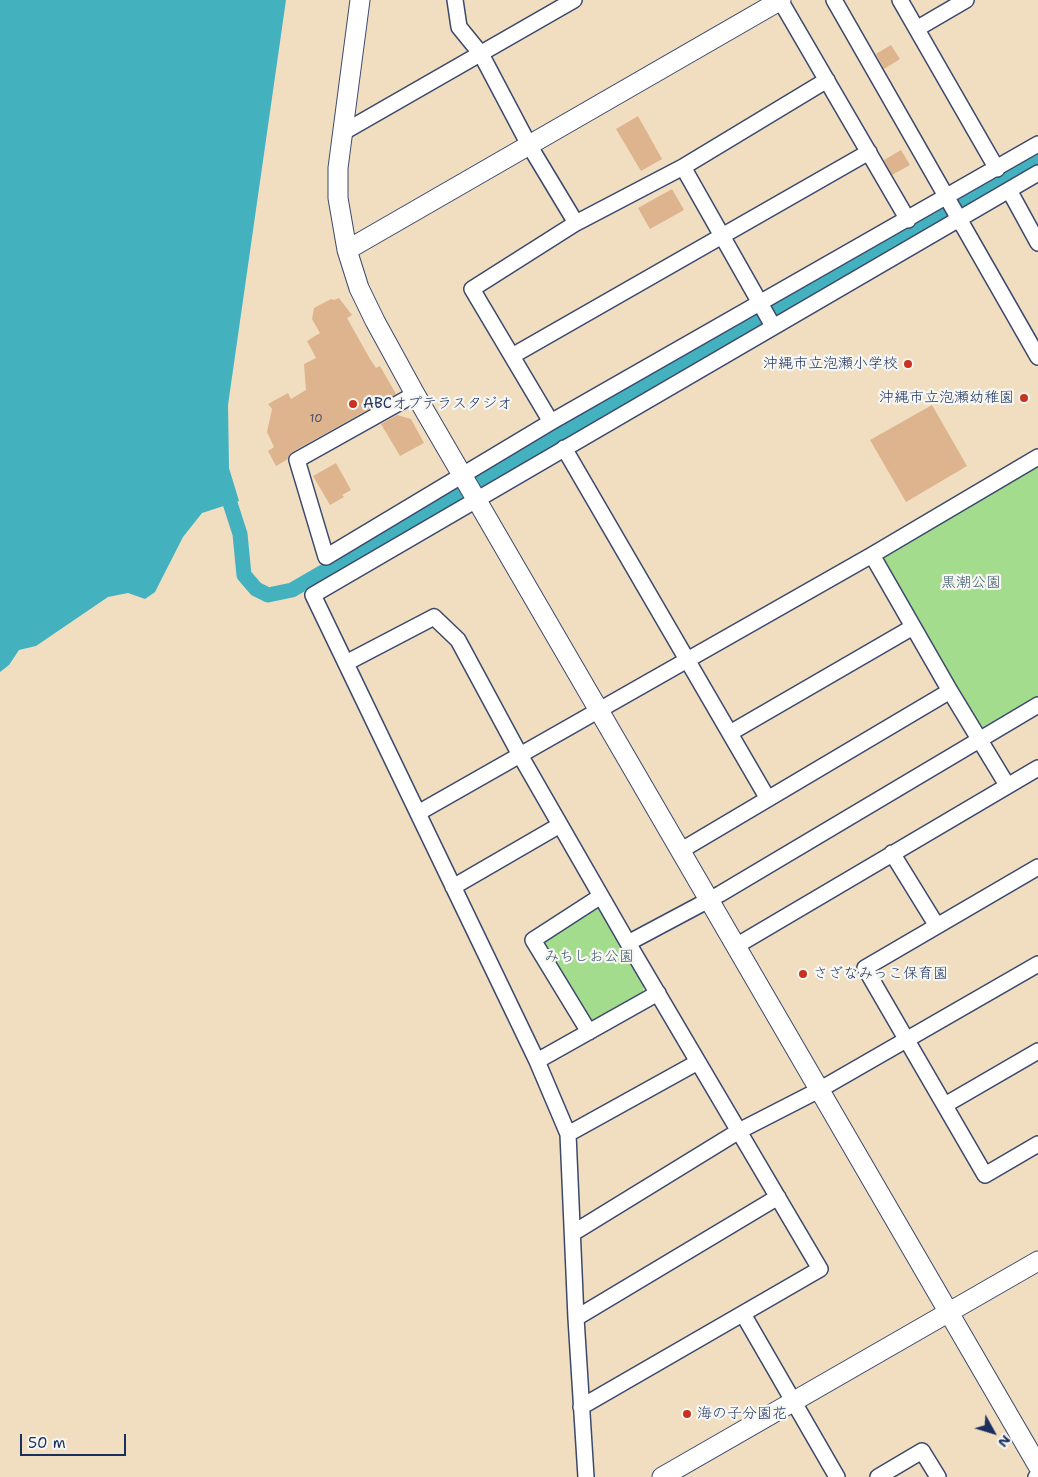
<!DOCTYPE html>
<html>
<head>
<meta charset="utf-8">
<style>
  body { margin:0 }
  #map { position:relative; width:1038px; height:1477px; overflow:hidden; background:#f1dec0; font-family:"Shantell Sans",sans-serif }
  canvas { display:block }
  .north { position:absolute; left:968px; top:1407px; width:50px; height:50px; -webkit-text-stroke:4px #f6f6f2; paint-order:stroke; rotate:129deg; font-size:14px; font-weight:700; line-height:20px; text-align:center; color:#1b2f5e }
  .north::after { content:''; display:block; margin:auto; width:18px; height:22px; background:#1b2f5e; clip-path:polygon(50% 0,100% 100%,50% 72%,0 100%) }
  .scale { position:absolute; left:20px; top:1434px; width:106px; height:22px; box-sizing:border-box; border:2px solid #1b2f5e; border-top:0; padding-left:6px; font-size:15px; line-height:18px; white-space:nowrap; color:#1b2f5e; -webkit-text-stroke:4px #f6f6f2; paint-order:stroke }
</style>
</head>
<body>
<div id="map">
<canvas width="1038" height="1477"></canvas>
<div class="north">N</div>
<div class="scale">50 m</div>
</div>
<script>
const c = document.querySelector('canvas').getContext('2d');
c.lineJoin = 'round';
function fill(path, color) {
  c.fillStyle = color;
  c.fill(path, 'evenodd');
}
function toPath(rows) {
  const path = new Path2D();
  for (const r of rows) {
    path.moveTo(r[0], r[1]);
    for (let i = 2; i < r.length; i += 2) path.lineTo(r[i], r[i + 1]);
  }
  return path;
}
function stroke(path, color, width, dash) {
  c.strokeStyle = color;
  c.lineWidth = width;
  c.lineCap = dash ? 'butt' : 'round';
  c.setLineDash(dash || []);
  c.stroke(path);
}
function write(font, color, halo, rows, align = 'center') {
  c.font = font + ' "Shantell Sans","Klee One",sans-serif';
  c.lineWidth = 4.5;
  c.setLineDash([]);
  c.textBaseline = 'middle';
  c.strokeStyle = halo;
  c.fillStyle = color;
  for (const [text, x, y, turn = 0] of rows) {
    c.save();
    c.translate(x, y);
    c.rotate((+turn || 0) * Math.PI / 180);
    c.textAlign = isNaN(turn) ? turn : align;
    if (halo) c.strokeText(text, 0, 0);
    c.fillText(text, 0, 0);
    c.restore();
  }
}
const green = toPath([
  [1038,466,1038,700,981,734,879,558],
  [593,906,605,910,645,983,642,994,595,1021,586,1020,540,946,543,936]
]);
const water = toPath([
  [0,0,286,0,228,405,229,468,239,501,202,513,183,537,155,592,145,599,128,593,108,597,36,646,19,650,9,665,0,672]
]);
const canal = toPath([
  [229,500,240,534,244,575,256,589,268,595,292,590,1038,158]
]);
const building = toPath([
  [891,45,900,59,884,69,876,54],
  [638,116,662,159,641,171,616,129],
  [901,150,910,165,892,175,884,160],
  [672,189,684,210,650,229,638,208],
  [339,298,352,315,347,318,370,359,376,368,380,366,396,394,292,452,288,459,276,466,268,451,274,447,267,432,272,409,268,404,288,393,291,399,306,390,304,364,316,358,307,341,320,333,312,319,314,308,331,299,334,300],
  [932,405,967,466,906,502,870,440],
  [397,415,411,419,424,443,400,456,381,424],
  [336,463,351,490,342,495,344,497,330,505,313,476]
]);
const minor = toPath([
  [455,0,459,27,481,54,529,145,576,223],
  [780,0,908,220],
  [834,0,1038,357],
  [900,0,997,169],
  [918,28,966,0],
  [342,133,574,0],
  [683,167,773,326],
  [1009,190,1038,243],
  [512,356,869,152],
  [415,394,297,460,326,557,551,422,1038,144],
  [551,422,472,289,576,223,683,167,827,80],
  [564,448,768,799],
  [346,663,434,617,458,640,520,755,628,943,820,1269,581,1407],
  [950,691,1007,785],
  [730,733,913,627],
  [418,813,872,555,1038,457],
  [680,851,950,691,872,555],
  [892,853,937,926],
  [1038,867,865,968,985,1175,1038,1144],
  [453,887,560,825],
  [628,943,720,894,1038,705],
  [736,946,1038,768],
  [589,1032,533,940,601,896],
  [537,1061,658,993],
  [945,1105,1038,1051],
  [568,1134,698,1062],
  [573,1233,739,1131,819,1090,1038,964],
  [743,1314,837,1477],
  [576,1318,778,1197],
  [586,1477,576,1318,568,1134,537,1061,313,595,1038,173],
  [878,1477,922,1451,938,1477],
  [1036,1477,1038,1476]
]);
const tertiary = toPath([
  [360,0,338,168,338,198,347,250,359,288,375,321,415,394,1038,1466],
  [347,250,781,0],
  [662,1477,1038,1261]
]);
const markers = [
  [908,364,5,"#c8321e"],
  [1024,398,5,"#c8321e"],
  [353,404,5,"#c8321e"],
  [803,974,5,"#c8321e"],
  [687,1414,5,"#c8321e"]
];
const numberNames = [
  ["10",316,419]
];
const poiNames = [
  ["沖縄市立泡瀬小学校",898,364,"right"],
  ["沖縄市立泡瀬幼稚園",1014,398,"right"],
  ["ABCオプテラスタジオ",363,404],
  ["さざなみっこ保育園",813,974],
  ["海の子分園花",697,1414]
];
const parkNames = [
  ["黒潮公園",971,583],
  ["みちしお公園",589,957]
];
fill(green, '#a4dc8e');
fill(water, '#43b1be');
stroke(canal, '#43b1be', 15);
fill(building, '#ddb48d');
stroke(minor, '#3b496d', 18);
stroke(tertiary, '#3b496d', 21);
stroke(minor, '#fff', 15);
stroke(tertiary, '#fff', 19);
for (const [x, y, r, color] of markers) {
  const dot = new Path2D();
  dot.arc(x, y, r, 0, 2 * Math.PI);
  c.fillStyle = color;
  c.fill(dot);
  stroke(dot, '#f6f6f2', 2);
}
write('12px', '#4c506a', null, numberNames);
write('15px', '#1b2f5e', '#f6f6f2', poiNames, 'left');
write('15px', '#3d5a6a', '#f6f6f2', parkNames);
</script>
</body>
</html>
